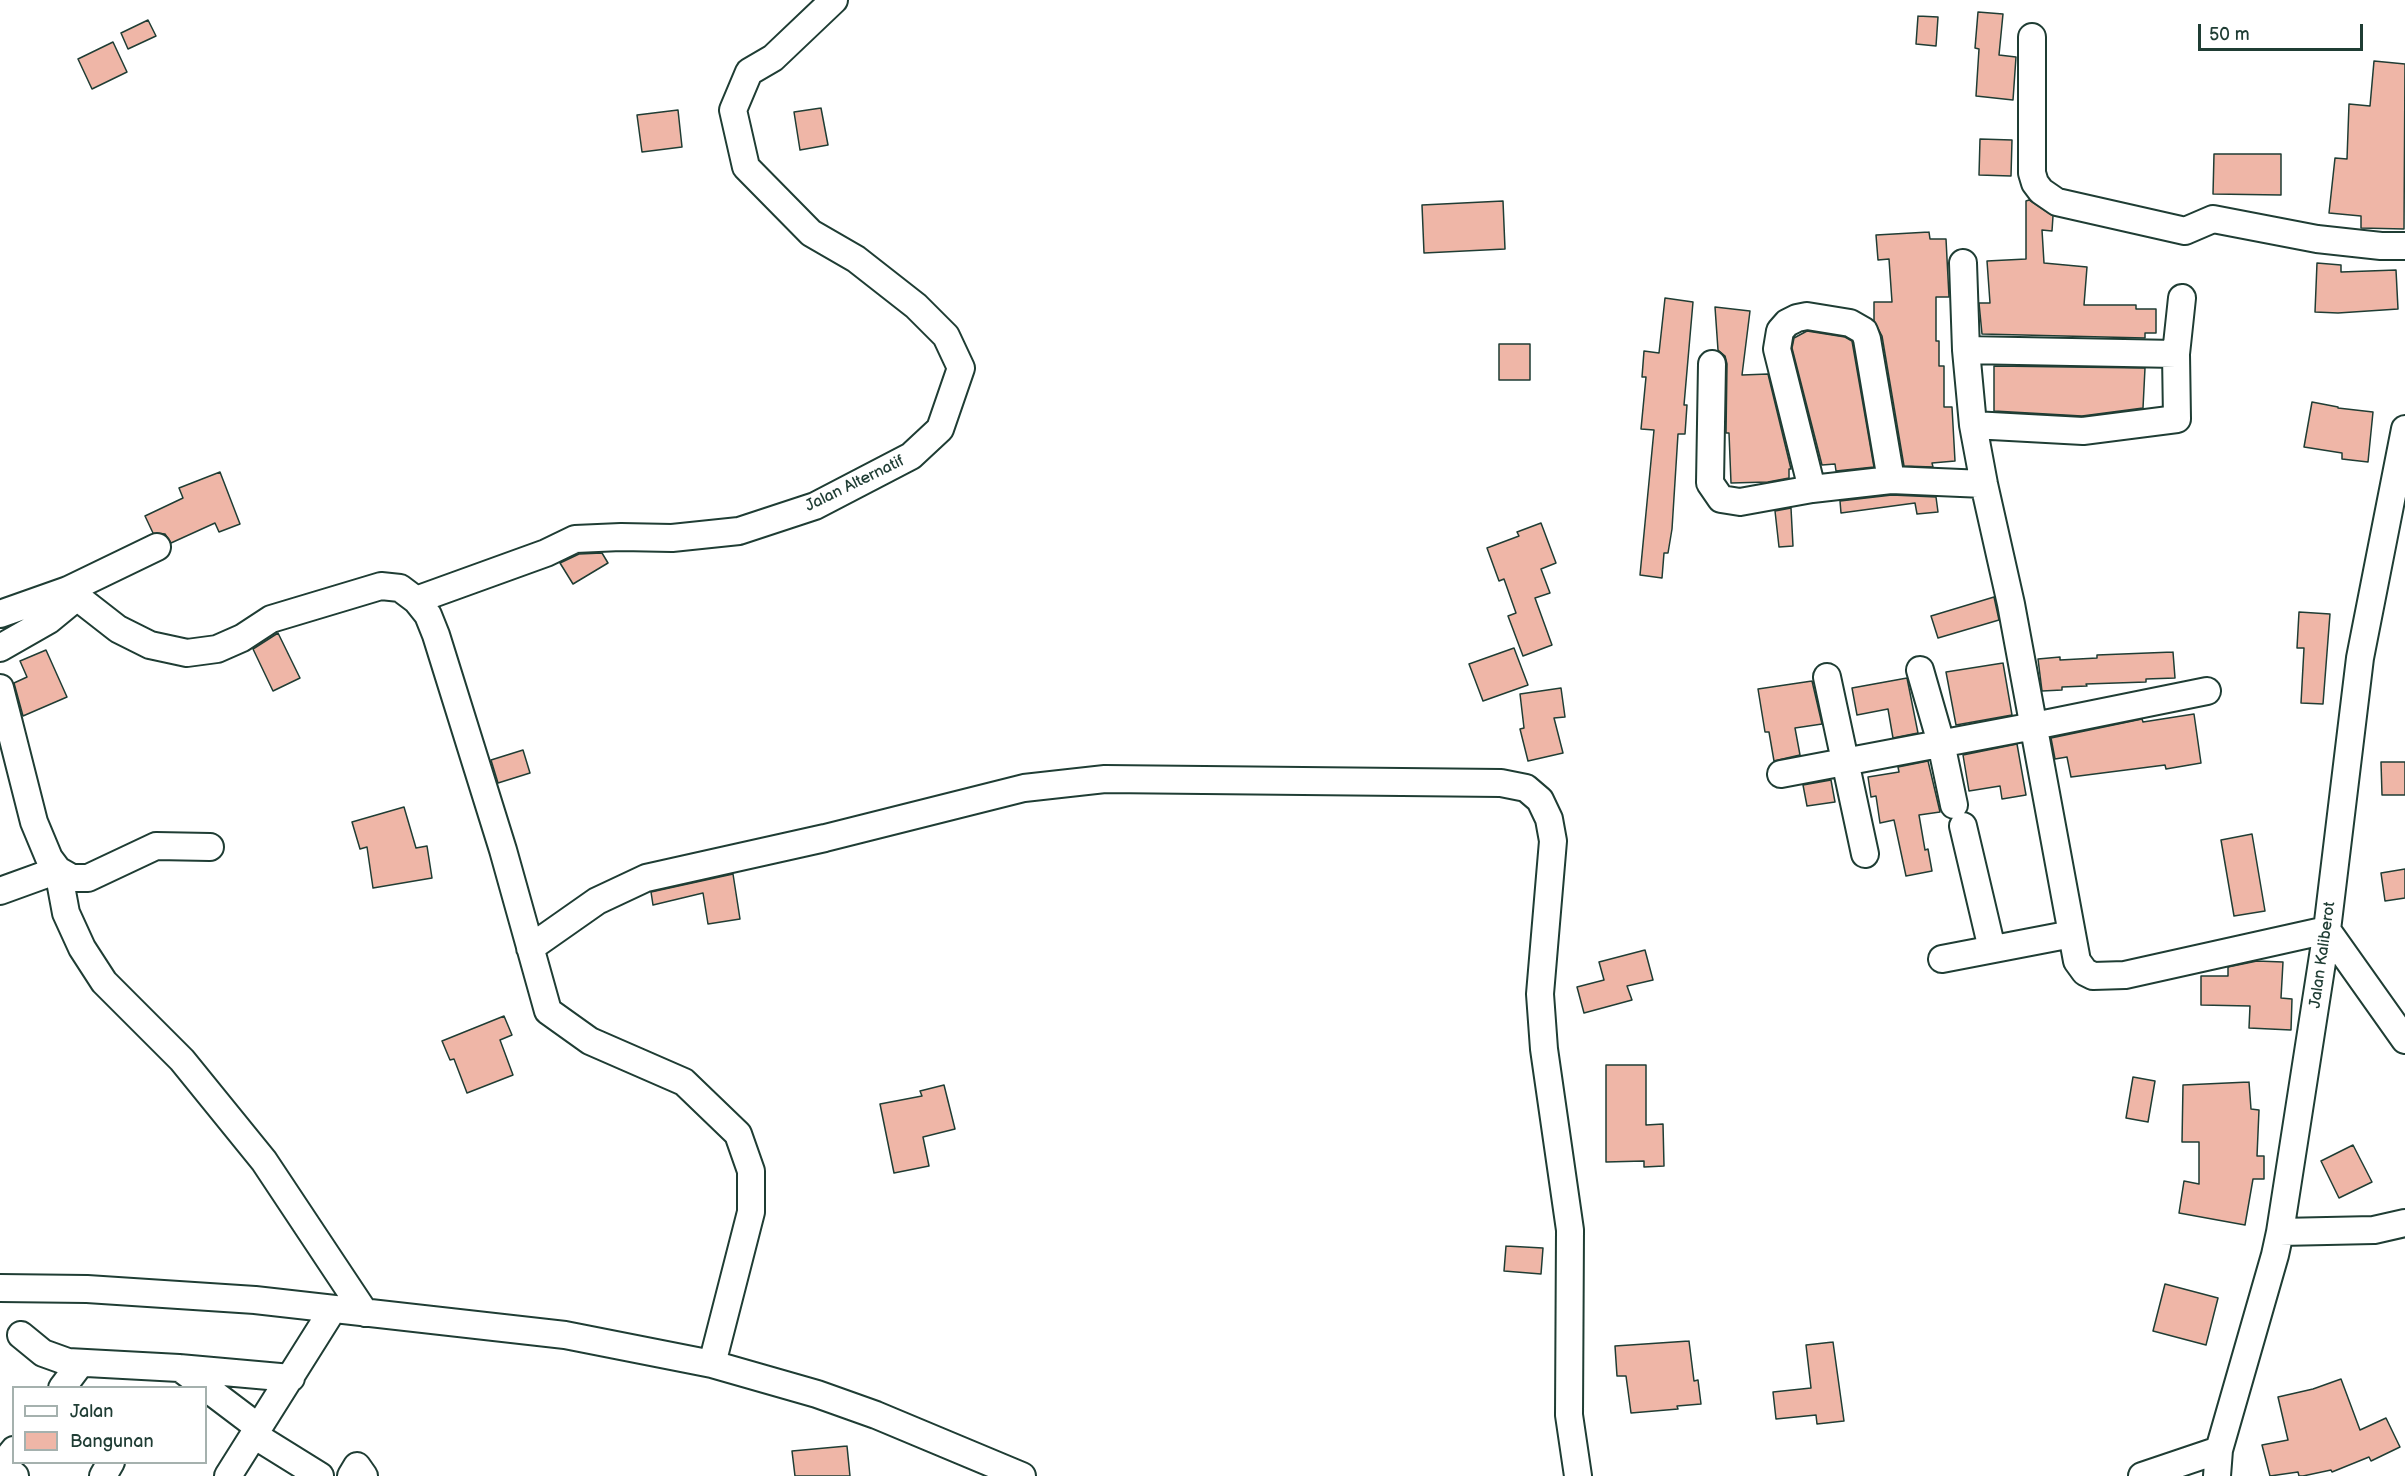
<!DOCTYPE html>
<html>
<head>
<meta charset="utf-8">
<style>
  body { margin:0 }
  #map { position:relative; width:2405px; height:1476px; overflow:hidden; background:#fff; font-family:"Balsamiq Sans",sans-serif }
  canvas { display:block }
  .legend { position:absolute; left:12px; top:1386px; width:195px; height:78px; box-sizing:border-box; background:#fff; border:2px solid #a5b1ae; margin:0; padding:8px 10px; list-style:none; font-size:18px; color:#1f3d34 }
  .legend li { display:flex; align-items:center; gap:12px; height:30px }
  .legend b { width:30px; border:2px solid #a5b1ae }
  .scale { position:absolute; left:2198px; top:24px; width:165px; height:27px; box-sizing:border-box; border:3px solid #1f3d34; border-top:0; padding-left:8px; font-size:18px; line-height:21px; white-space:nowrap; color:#1f3d34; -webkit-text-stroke:4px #fff; paint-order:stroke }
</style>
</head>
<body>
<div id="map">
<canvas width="2405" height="1476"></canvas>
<ul class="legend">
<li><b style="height:8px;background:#fff"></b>Jalan</li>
<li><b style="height:16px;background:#efb6a7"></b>Bangunan</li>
</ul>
<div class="scale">50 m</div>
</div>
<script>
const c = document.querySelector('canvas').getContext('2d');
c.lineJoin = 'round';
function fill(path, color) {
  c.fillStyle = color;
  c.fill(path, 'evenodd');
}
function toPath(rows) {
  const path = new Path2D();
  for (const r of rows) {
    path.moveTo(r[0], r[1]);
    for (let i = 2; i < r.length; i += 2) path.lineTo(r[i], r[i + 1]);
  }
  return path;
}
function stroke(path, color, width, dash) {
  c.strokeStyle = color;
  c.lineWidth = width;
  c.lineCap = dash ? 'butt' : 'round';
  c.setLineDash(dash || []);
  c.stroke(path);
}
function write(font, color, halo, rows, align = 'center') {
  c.font = font + ' "Balsamiq Sans",sans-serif';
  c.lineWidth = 5;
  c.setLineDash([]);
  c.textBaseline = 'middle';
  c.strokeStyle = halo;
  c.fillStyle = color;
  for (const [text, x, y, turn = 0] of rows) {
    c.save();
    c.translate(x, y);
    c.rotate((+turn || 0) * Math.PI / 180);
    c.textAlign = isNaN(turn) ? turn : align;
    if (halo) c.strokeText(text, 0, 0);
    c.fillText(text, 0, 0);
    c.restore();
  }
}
const building = toPath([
  [1978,12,2003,14,1999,55,2016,57,2013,100,1976,96,1979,49,1975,48,1978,12],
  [1918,16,1938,17,1936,46,1916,44,1918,16],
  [148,20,156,36,128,49,121,33,148,20],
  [113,42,127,72,92,89,78,59,113,42],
  [2374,61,2405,64,2404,229,2361,228,2361,216,2329,213,2335,158,2347,159,2349,104,2370,106,2374,61],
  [821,108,828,145,800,150,794,112,821,108],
  [678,110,682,147,642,152,637,115,678,110],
  [1980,139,2012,140,2011,176,1979,175,1980,139],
  [2214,154,2281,154,2281,195,2213,194,2214,154],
  [2029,200,2053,216,2052,231,2042,230,2044,263,2087,267,2084,305,2136,305,2136,309,2156,309,2156,333,2145,333,2145,338,1982,334,1979,303,1990,303,1987,261,2026,259,2026,201,2029,200],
  [1503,201,1505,249,1424,253,1422,205,1503,201],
  [1929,232,1930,239,1946,239,1949,297,1936,297,1936,341,1939,341,1939,366,1944,366,1944,407,1952,407,1955,461,1932,463,1933,467,1904,466,1882,336,1874,321,1874,302,1892,302,1889,259,1878,260,1876,235,1929,232],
  [2317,263,2341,265,2341,272,2396,270,2398,309,2338,313,2315,312,2317,263],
  [1665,298,1693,302,1684,405,1687,405,1685,434,1678,434,1672,529,1668,553,1664,553,1662,578,1640,575,1654,430,1641,429,1646,377,1642,377,1644,351,1659,353,1665,298],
  [1715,307,1750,311,1742,375,1768,374,1791,469,1789,469,1789,478,1768,482,1731,483,1729,433,1726,433,1727,364,1725,356,1718,350,1715,307],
  [1807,331,1845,337,1852,341,1874,467,1836,471,1835,464,1822,465,1792,348,1794,338,1807,331],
  [1499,344,1530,344,1530,380,1499,380,1499,344],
  [1994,366,2145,368,2143,408,2082,416,1994,411,1994,366],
  [2312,402,2338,407,2338,408,2373,412,2368,462,2342,459,2342,453,2304,447,2312,402],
  [220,472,240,524,219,532,215,523,171,543,165,534,153,533,145,516,183,498,179,488,220,472],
  [1892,495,1936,497,1938,512,1917,514,1915,503,1841,513,1840,501,1892,495],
  [1791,508,1793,546,1779,547,1775,511,1791,508],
  [1541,523,1556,563,1541,569,1550,593,1535,598,1552,645,1523,656,1508,616,1516,613,1504,579,1499,581,1487,548,1519,536,1517,532,1541,523],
  [602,553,608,563,573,584,560,563,579,554,602,553],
  [1994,597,1999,620,1938,638,1931,616,1994,597],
  [2299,612,2330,614,2323,704,2301,703,2304,648,2297,648,2299,612],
  [278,633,300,678,273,691,253,649,278,633],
  [1514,648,1528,685,1483,701,1469,664,1514,648],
  [46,650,67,697,23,716,14,683,27,677,20,661,46,650],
  [2173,652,2175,678,2146,679,2146,682,2086,684,2087,686,2062,687,2062,690,2042,691,2038,659,2060,657,2060,660,2097,658,2097,655,2173,652],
  [2003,663,2012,715,1956,725,1946,672,2003,663],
  [1907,678,1918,733,1893,738,1888,709,1857,715,1852,688,1907,678],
  [1812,681,1822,724,1795,728,1800,755,1774,761,1769,732,1765,732,1758,689,1812,681],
  [1561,688,1565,717,1554,718,1563,753,1528,761,1520,729,1524,728,1520,694,1561,688],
  [2194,714,2201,763,2166,769,2165,765,2071,777,2067,757,2055,759,2051,738,2142,719,2143,722,2194,714],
  [2017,744,2026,795,2002,799,2000,786,1969,791,1963,755,2017,744],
  [523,750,530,773,498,783,491,760,523,750],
  [1928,761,1940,812,1919,815,1925,850,1928,849,1932,871,1906,876,1894,820,1880,823,1876,796,1871,797,1868,777,1899,772,1898,767,1928,761],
  [2381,762,2405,762,2405,795,2382,795,2381,762],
  [1831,780,1835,802,1807,806,1803,785,1831,780],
  [404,807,416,848,427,846,432,878,373,888,367,847,360,849,352,822,404,807],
  [2252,834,2265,911,2234,916,2221,840,2252,834],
  [2405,869,2405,898,2385,901,2381,873,2405,869],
  [733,874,740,919,708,924,703,893,653,905,651,892,733,874],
  [1645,950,1653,980,1627,986,1632,1000,1584,1013,1577,987,1604,980,1599,962,1645,950],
  [2257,961,2283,962,2281,998,2292,999,2291,1030,2249,1028,2250,1006,2201,1005,2201,976,2228,976,2228,967,2257,961],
  [504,1016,512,1035,500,1040,513,1075,467,1093,454,1059,450,1060,442,1041,504,1016],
  [1606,1065,1646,1065,1646,1125,1663,1124,1664,1166,1644,1167,1644,1161,1606,1162,1606,1065],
  [2133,1077,2155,1081,2148,1122,2126,1118,2133,1077],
  [2249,1082,2251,1109,2259,1110,2257,1156,2264,1156,2264,1179,2253,1179,2245,1225,2179,1213,2184,1181,2199,1184,2199,1142,2182,1142,2183,1085,2249,1082],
  [944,1085,955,1129,923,1137,929,1166,894,1173,880,1104,922,1096,920,1091,944,1085],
  [2353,1145,2372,1182,2339,1198,2321,1161,2353,1145],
  [1506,1246,1543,1248,1541,1274,1504,1271,1506,1246],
  [2165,1284,2218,1298,2206,1345,2153,1331,2165,1284],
  [1689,1341,1694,1381,1698,1380,1701,1404,1677,1406,1678,1409,1631,1413,1626,1376,1617,1376,1615,1346,1689,1341],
  [1833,1342,1844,1421,1817,1424,1816,1415,1776,1419,1773,1392,1811,1388,1806,1345,1833,1342],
  [2341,1379,2360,1430,2386,1418,2400,1447,2371,1461,2369,1457,2332,1472,2331,1470,2303,1476,2299,1476,2298,1472,2270,1476,2262,1445,2288,1440,2278,1397,2313,1389,2341,1379],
  [847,1446,850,1476,795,1476,792,1451,847,1446]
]);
const minor = toPath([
  [2032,37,2032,173,2035,183,2041,191,2057,202,2185,231,2213,219,2317,239,2381,246,2405,246],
  [1963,263,1966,350,1973,425,1984,484,2011,604,2077,961,2085,972,2093,976,2125,975,2327,930,2405,1040],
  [1966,350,2176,354],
  [1712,364,1710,483,1721,499,1740,502,1812,489,1891,480,1984,484],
  [1973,425,2083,431,2177,419,2176,354,2182,298],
  [1812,489,1777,349,1780,331,1787,323,1797,318,1807,316,1850,323,1864,331,1867,339,1891,480],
  [68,590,118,629,150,645,187,653,217,649,242,638,271,619,381,586,400,588,416,600,428,615,436,635,503,850,548,1011,590,1041,684,1082,738,1134,751,1171,751,1212,712,1364],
  [416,600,546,553,575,539,621,537,672,538,739,531,815,506,911,456,940,429,961,368,946,336,916,306,856,259,811,233,746,167,733,110,749,72,773,58,834,0],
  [0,614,68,590,157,547],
  [0,648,49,620,77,597],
  [1920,670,1941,743,1954,805],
  [1827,677,1865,854],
  [0,688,34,822,49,858,58,870,66,913,82,948,104,982,182,1060,264,1161,365,1313],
  [1781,774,2034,726,2207,691],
  [1963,826,1992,949],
  [0,891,58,870,72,878,88,878,156,846,210,847],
  [530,948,597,901,646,878,825,838,1024,788,1105,779,1501,783,1526,788,1540,800,1549,819,1553,841,1540,994,1544,1049,1570,1230,1569,1415,1578,1476],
  [1942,959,2072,934],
  [2280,1232,2374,1230,2405,1223],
  [0,1288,87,1289,255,1300,565,1335,712,1364,817,1394,876,1415,1022,1476],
  [21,1335,43,1353,68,1362,179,1368,291,1378],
  [180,1368,258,1427],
  [62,1388,80,1364],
  [254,1435,320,1476],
  [14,1450,2,1465,15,1476],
  [103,1476,111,1462],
  [228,1476,333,1309],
  [351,1476,357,1466,364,1476],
  [2142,1476,2219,1450],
  [2217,1476,2219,1450,2275,1255,2280,1232,2327,930,2360,658,2405,429]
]);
const streetNames = [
  ["Jalan Alternatif",855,484,-26],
  ["Jalan Kaliberot",2323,955,-82]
];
fill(building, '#efb6a7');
stroke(building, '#1f3d34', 1.5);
stroke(minor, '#1f3d34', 30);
stroke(minor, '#fff', 26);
write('16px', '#1f3d34', '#fff', streetNames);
</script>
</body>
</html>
